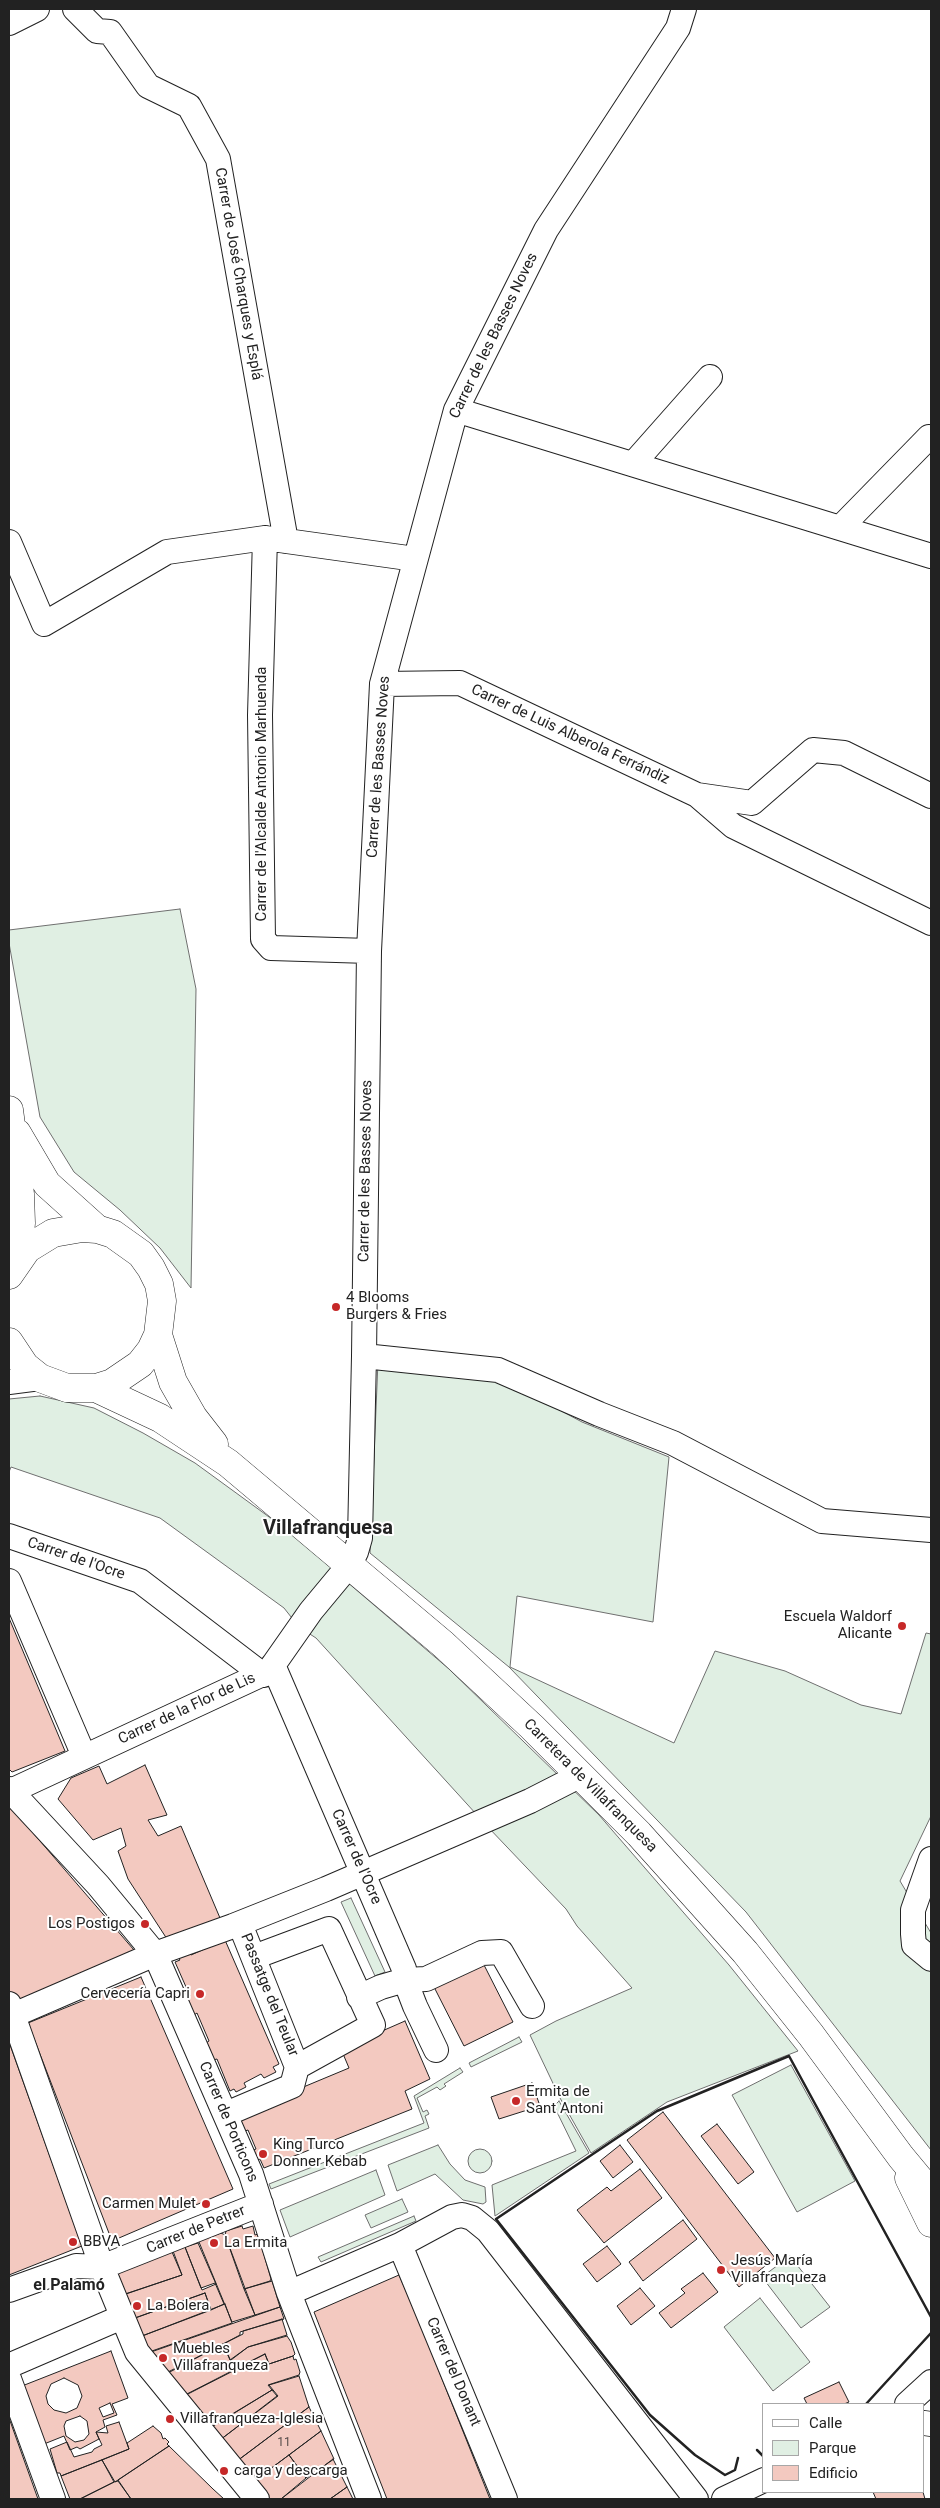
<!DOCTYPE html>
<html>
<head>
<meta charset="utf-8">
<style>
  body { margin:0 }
  #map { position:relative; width:940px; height:2508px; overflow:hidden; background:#fff; font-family:Roboto,sans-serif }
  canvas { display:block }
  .frame { position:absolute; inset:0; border:10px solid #222; pointer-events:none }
  .legend { position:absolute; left:762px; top:2403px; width:162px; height:90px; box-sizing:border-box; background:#fff; border:1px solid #a7a7a7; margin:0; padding:6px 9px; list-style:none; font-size:15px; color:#222 }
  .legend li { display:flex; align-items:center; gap:10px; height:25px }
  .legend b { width:25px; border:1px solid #a7a7a7 }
</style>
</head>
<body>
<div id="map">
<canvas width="940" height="2508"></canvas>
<div class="frame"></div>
<ul class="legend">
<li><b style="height:6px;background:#fff"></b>Calle</li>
<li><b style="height:14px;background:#e0efe3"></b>Parque</li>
<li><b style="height:14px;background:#f3c9c0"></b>Edificio</li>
</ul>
</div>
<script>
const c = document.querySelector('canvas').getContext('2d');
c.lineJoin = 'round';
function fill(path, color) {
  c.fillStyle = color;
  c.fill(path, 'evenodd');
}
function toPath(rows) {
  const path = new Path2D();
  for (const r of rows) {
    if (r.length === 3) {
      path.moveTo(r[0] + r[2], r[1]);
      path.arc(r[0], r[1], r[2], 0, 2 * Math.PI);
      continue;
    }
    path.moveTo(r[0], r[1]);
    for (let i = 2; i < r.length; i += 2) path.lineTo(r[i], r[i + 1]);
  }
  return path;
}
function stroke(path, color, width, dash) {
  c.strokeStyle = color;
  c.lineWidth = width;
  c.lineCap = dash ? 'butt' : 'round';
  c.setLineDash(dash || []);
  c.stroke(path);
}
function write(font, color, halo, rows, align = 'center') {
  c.font = font + ' Roboto,sans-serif';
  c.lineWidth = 4;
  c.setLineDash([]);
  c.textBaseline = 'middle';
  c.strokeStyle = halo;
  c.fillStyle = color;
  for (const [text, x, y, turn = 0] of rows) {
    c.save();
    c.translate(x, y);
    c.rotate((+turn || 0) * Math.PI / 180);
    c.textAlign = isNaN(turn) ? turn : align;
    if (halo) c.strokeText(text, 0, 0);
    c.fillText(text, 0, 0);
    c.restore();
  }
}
const green = toPath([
  [180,909,196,989,191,1288,160,1248,120,1210,74,1172,40,1117,9,943,9,930,180,909],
  [378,1361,494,1375,582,1422,669,1457,653,1622,517,1596,510,1667,674,1743,715,1651,785,1671,861,1705,901,1714,926,1633,931,1634,931,1816,900,1881,931,1933,931,2150,746,1912,509,1667,370,1553,378,1361],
  [40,1396,94,1408,143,1433,195,1463,298,1538,340,1576,449,1669,599,1815,729,1965,798,2051,667,2102,591,2153,560,2098,530,2035,556,2021,632,1988,577,1926,566,1909,487,1826,316,1638,299,1627,284,1608,160,1518,11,1467,9,1472,9,1399,40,1396],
  [351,1898,385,1972,375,1976,341,1902,351,1898],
  [519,2037,522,2042,471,2067,469,2063,519,2037],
  [791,2065,855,2181,797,2212,732,2095,791,2065],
  [460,2068,463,2072,444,2084,446,2086,440,2090,437,2087,417,2098,423,2112,427,2110,429,2114,425,2116,429,2128,271,2189,269,2184,424,2123,414,2096,460,2068],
  [559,2101,589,2153,495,2216,492,2185,576,2151,554,2106,559,2101],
  [438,2145,450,2164,465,2180,485,2187,486,2202,483,2204,463,2200,435,2174,397,2191,388,2165,438,2145],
  [480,2161,12],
  [376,2170,385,2195,290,2237,280,2210,376,2170],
  [402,2199,408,2212,371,2228,365,2215,402,2199],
  [414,2216,416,2221,321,2262,318,2257,414,2216],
  [790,2256,830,2307,801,2328,762,2277,790,2256],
  [760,2298,810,2362,773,2391,724,2327,760,2298]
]);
const building = toPath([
  [9,1618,65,1751,12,1772,9,1769,9,1618],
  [145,1765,167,1815,148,1820,158,1836,181,1826,220,1918,167,1939,128,1879,118,1851,126,1846,121,1828,93,1840,58,1799,71,1778,99,1766,107,1784,145,1765],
  [9,1805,140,1957,15,2009,9,1991,9,1805],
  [225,1940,279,2064,273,2067,276,2072,264,2078,261,2074,244,2083,246,2087,236,2092,234,2089,230,2091,217,2059,213,2060,206,2043,209,2041,197,2013,194,2015,187,1997,190,1996,175,1962,180,1960,178,1957,190,1953,191,1955,225,1940],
  [483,1963,513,2022,464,2046,434,1987,483,1963],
  [141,1977,233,2189,112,2241,28,2023,141,1977],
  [405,2021,430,2079,405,2091,412,2109,264,2168,260,2159,257,2160,253,2150,256,2149,248,2130,245,2131,240,2121,241,2113,349,2068,341,2049,405,2021],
  [9,2042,82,2246,9,2275,9,2042],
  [532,2083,540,2106,499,2119,491,2097,532,2083],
  [663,2112,775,2258,739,2287,627,2140,663,2112],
  [717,2124,754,2172,738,2184,701,2136,717,2124],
  [620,2145,633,2162,613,2178,600,2161,620,2145],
  [640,2169,662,2198,604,2243,577,2210,607,2187,611,2191,640,2169],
  [683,2220,697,2239,643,2281,629,2262,683,2220],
  [242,2226,243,2229,253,2226,255,2235,258,2234,271,2279,270,2281,244,2289,225,2235,226,2231,242,2226],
  [221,2233,225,2235,255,2315,232,2322,199,2242,201,2240,221,2233],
  [198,2243,216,2284,202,2290,185,2247,198,2243],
  [607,2246,621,2264,597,2282,583,2264,607,2246],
  [185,2247,201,2288,215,2283,224,2304,211,2310,205,2293,135,2318,125,2294,182,2275,173,2251,185,2247],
  [172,2252,182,2275,126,2294,116,2270,172,2252],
  [703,2273,718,2292,671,2328,659,2313,685,2293,681,2289,703,2273],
  [399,2275,417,2316,490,2499,387,2499,314,2312,399,2275],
  [272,2281,280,2307,255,2315,244,2289,272,2281],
  [640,2288,655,2306,631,2325,617,2306,640,2288],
  [205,2293,211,2310,142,2336,135,2318,205,2293],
  [225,2304,232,2323,149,2352,142,2336,225,2304],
  [280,2307,284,2319,243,2331,243,2334,168,2372,151,2352,280,2307],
  [282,2319,287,2335,248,2347,230,2360,223,2344,240,2335,240,2332,282,2319],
  [287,2336,291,2342,295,2354,293,2356,269,2364,265,2354,235,2369,231,2360,248,2347,287,2336],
  [223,2344,235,2370,184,2396,166,2374,223,2344],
  [111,2351,128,2398,112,2404,117,2415,103,2420,105,2427,96,2432,99,2439,80,2449,77,2447,70,2450,64,2436,44,2444,22,2386,111,2351],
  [64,2378,78,2385,82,2396,77,2408,66,2413,54,2410,48,2404,46,2396,51,2384,64,2378],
  [110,2403,114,2413,103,2417,99,2408,110,2403],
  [80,2416,87,2421,89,2434,84,2440,75,2442,66,2436,64,2426,66,2421,80,2416],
  [265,2354,269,2364,293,2356,294,2360,296,2359,300,2372,299,2375,268,2385,272,2390,209,2428,183,2396,265,2354],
  [299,2376,309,2407,237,2461,220,2440,278,2396,269,2385,299,2376],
  [839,2382,849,2402,844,2404,807,2404,804,2398,839,2382],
  [272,2390,277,2396,220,2440,210,2428,272,2390],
  [309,2407,321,2431,254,2481,237,2461,309,2407],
  [9,2418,38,2499,9,2499,9,2418],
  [119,2422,129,2449,61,2476,60,2473,57,2473,50,2449,67,2442,74,2457,92,2452,94,2449,102,2445,96,2432,108,2433,106,2426,119,2422],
  [153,2426,161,2433,163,2439,165,2438,169,2442,167,2444,169,2446,115,2482,102,2460,129,2449,127,2443,153,2426],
  [321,2431,334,2459,306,2478,289,2455,321,2431],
  [169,2446,213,2489,224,2499,131,2499,118,2480,169,2446],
  [289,2455,306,2478,281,2499,266,2499,254,2481,289,2455],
  [333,2459,347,2487,330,2499,281,2499,333,2459],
  [102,2460,114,2482,80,2499,70,2499,61,2476,102,2460],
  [118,2481,131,2499,80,2499,114,2482,118,2481],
  [347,2487,353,2499,330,2499,347,2487],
  [873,2492,923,2492,925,2499,876,2499,873,2492]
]);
const minor = toPath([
  [75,9,97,31,110,32,148,86,189,106,218,159,286,541],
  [9,23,37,9],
  [456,410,931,556],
  [633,464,710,377],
  [841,527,929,437],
  [265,538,260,715,263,939,271,948,369,951],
  [9,542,44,624,167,552,265,538,415,559],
  [382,684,460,683,697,795,752,803,813,750,844,753,931,796],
  [697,795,733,826,931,923],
  [364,1356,498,1370,599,1414,673,1443,822,1521,931,1530],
  [9,1382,40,1378],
  [9,1536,140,1581,263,1675],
  [9,1581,84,1756],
  [273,1665,404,1969,405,1980,415,2006,436,2050],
  [9,1789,98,1885,155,1954,251,2174,289,2293,369,2499],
  [11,1791,269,1671,311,1611,350,1564,356,1552,360,1538,364,1356,369,951,382,684,456,410,546,230,678,28,684,9],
  [931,1859,913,1910,913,1934,914,1945,931,1959],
  [240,1924,297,2067],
  [359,1997,381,1987,405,1980,426,1979,482,1953,501,1952,532,2006],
  [9,2004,102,2267,137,2352,257,2499],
  [9,2017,155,1954,233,1926,326,1889,530,1801,581,1775],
  [226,2114,292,2086,297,2067,373,2025,329,1929,254,1957],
  [400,2245,505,2499],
  [9,2290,76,2266,102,2267,261,2204],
  [289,2293,400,2245,452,2217,462,2215,472,2218,488,2231,696,2499],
  [13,2364,122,2317],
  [9,2379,53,2499],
  [907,2404,931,2382],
  [924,2423,931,2424],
  [724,2499,764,2480]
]);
const major = toPath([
  [9,1110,20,1194,21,1223,17,1260],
  [17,1133,47,1184,97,1229],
  [9,1275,27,1249,53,1233,82,1228,97,1229,113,1234,141,1254,151,1268,159,1284,162,1301,158,1335,151,1350,140,1364,112,1383,96,1388,67,1388,40,1378,25,1366,9,1342],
  [158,1335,173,1382,193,1417,214,1444],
  [96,1388,160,1418,228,1463,443,1644,532,1727,639,1834,745,1952,811,2035,901,2157,931,2193],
  [909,2178,931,2223]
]);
const wall = toPath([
  [866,2404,931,2333],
  [757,2450,764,2457],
  [738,2458,735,2470,725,2475,695,2455,650,2415,496,2219,657,2111,789,2056,931,2317]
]);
const markers = [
  [336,1307,5,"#c62828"],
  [902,1626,5,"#c62828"],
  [145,1924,5,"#c62828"],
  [200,1994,5,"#c62828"],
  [516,2101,5,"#c62828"],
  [263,2154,5,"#c62828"],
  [206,2204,5,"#c62828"],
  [73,2242,5,"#c62828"],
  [214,2243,5,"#c62828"],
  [721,2270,5,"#c62828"],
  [137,2306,5,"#c62828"],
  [163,2358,5,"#c62828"],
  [170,2419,5,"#c62828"],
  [224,2471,5,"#c62828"]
];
const numberNames = [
  ["11",284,2443]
];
const streetNames = [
  ["Carrer de José Charques y Esplá",238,274,80],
  ["Carrer de les Basses Noves",494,336,-64],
  ["Carrer de Luis Alberola Ferrándiz",570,735,25],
  ["Carrer de les Basses Noves",379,767,-86],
  ["Carrer de l'Alcalde Antonio Marhuenda",262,794,-90],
  ["Carrer de les Basses Noves",366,1171,-89],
  ["Carrer de l'Ocre",76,1559,19],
  ["Carrer de la Flor de Lis",187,1709,-25],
  ["Carretera de Villafranquesa",590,1786,45],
  ["Carrer de l'Ocre",356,1857,66],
  ["Passatge del Teular",269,1995,68],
  ["Carrer de Porticons",228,2122,67],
  ["Carrer de Petrer",196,2230,-22],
  ["Carrer del Donant",453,2372,67]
];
const poiNames = [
  ["4 Blooms",346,1298],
  ["Burgers & Fries",346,1315],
  ["Escuela Waldorf",892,1617,"right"],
  ["Alicante",892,1634,"right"],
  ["Los Postigos",135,1924,"right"],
  ["Cervecería Capri",190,1994,"right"],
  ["Ermita de",526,2092],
  ["Sant Antoni",526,2109],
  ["King Turco",273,2145],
  ["Donner Kebab",273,2162],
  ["Carmen Mulet",196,2204,"right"],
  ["BBVA",83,2242],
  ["La Ermita",224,2243],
  ["Jesús María",731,2261],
  ["Villafranqueza",731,2278],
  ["La Bolera",147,2306],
  ["Muebles",173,2349],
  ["Villafranqueza",173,2366],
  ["Villafranqueza-Iglesia",180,2419],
  ["carga y descarga",234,2471]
];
const neighbourhoodNames = [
  ["el Palamó",69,2286]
];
const districtNames = [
  ["Villafranquesa",328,1529]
];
fill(green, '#e0efe3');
stroke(green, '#6f6f6f', 1);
fill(building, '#f3c9c0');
stroke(building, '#222', 1);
stroke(minor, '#222', 26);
stroke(major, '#222', 29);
stroke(minor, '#fff', 24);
stroke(major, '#fff', 28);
stroke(wall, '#222', 2.5);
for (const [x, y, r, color] of markers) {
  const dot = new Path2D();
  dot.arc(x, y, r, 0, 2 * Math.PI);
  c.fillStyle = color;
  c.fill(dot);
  stroke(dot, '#fff', 2);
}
write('12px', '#564c4a', null, numberNames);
write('15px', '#222', '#fff', streetNames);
write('15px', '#222', '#fff', poiNames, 'left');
write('bold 16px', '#222', '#fff', neighbourhoodNames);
write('bold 20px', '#222', '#fff', districtNames);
</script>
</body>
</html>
